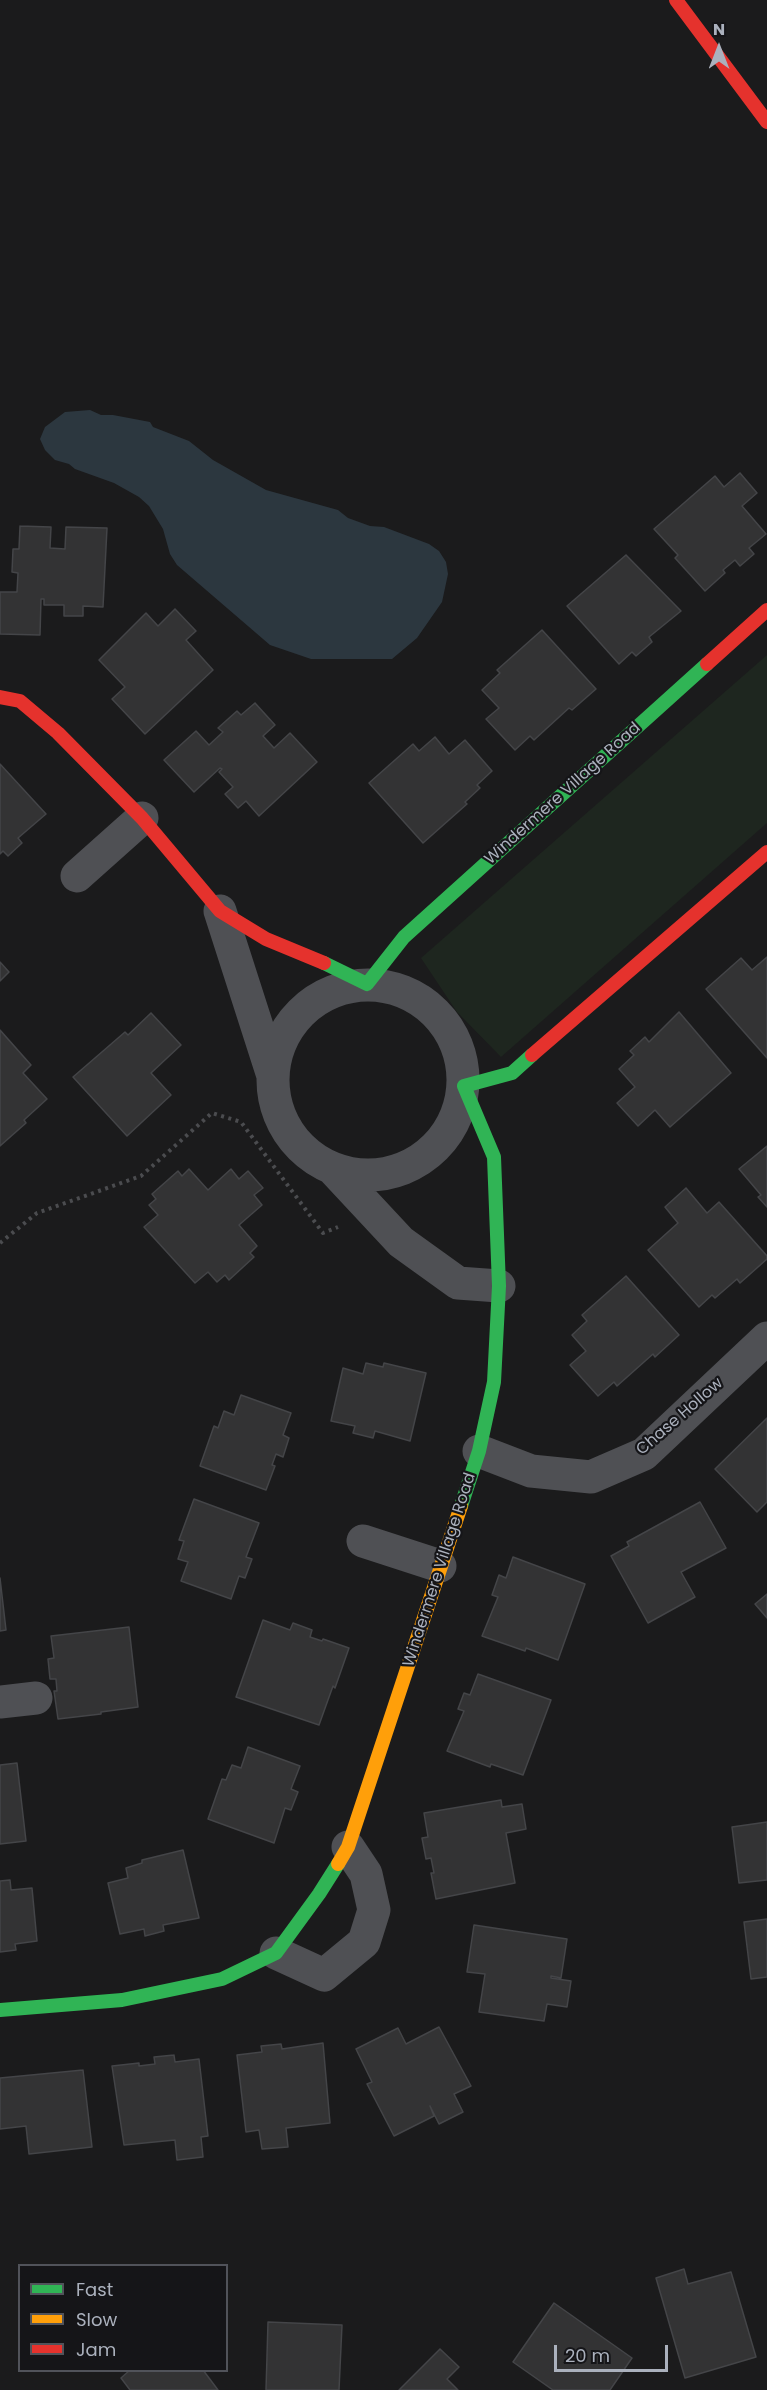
<!DOCTYPE html>
<html>
<head>
<meta charset="utf-8">
<style>
  body { margin:0 }
  #map { position:relative; width:767px; height:2390px; overflow:hidden; background:#1b1b1c; font-family:Poppins,sans-serif }
  canvas { display:block }
  .legend { position:absolute; left:18px; top:2264px; width:210px; height:108px; box-sizing:border-box; background:#151518; border:2px solid #51535a; margin:0; padding:8px 10px; list-style:none; font-size:18px; color:#abb1bd }
  .legend li { display:flex; align-items:center; gap:12px; height:30px }
  .legend b { width:30px; border:2px solid #51535a }
  .north { position:absolute; left:689px; top:18px; width:60px; height:60px; -webkit-text-stroke:4px #151518; paint-order:stroke; rotate:0deg; font-size:16px; font-weight:700; line-height:24px; text-align:center; color:#abb1bd }
  .north::after { content:''; display:block; margin:auto; width:21px; height:27px; background:#abb1bd; clip-path:polygon(50% 0,100% 100%,50% 72%,0 100%) }
  .scale { position:absolute; left:554px; top:2345px; width:114px; height:27px; box-sizing:border-box; border:3px solid #abb1bd; border-top:0; padding-left:8px; font-size:18px; line-height:21px; white-space:nowrap; color:#abb1bd; -webkit-text-stroke:4px #151518; paint-order:stroke }
</style>
</head>
<body>
<div id="map">
<canvas width="767" height="2390"></canvas>
<ul class="legend">
<li><b style="height:8px;background:#30b455"></b>Fast</li>
<li><b style="height:8px;background:#ff9f0a"></b>Slow</li>
<li><b style="height:8px;background:#e5322d"></b>Jam</li>
</ul>
<div class="north">N</div>
<div class="scale">20 m</div>
</div>
<script>
const c = document.querySelector('canvas').getContext('2d');
c.lineJoin = 'round';
function fill(path, color) {
  c.fillStyle = color;
  c.fill(path, 'evenodd');
}
function toPath(rows) {
  const path = new Path2D();
  for (const r of rows) {
    if (r.length === 3) {
      path.moveTo(r[0] + r[2], r[1]);
      path.arc(r[0], r[1], r[2], 0, 2 * Math.PI);
      continue;
    }
    path.moveTo(r[0], r[1]);
    for (let i = 2; i < r.length; i += 2) path.lineTo(r[i], r[i + 1]);
  }
  return path;
}
function stroke(path, color, width, dash) {
  c.strokeStyle = color;
  c.lineWidth = width;
  c.lineCap = dash ? 'butt' : 'round';
  c.setLineDash(dash || []);
  c.stroke(path);
}
function write(font, color, halo, rows, align = 'center') {
  c.font = font + ' Poppins,sans-serif';
  c.lineWidth = 4.5;
  c.setLineDash([]);
  c.textBaseline = 'middle';
  c.strokeStyle = halo;
  c.fillStyle = color;
  for (const [text, x, y, turn = 0] of rows) {
    c.save();
    c.translate(x, y);
    c.rotate((+turn || 0) * Math.PI / 180);
    c.textAlign = isNaN(turn) ? turn : align;
    if (halo) c.strokeText(text, 0, 0);
    c.fillText(text, 0, 0);
    c.restore();
  }
}
const green = toPath([
  [767,655,767,823,501,1057,457,1012,421,958]
]);
const water = toPath([
  [90,410,101,415,113,415,150,422,153,427,189,441,213,460,266,490,338,510,348,518,370,526,384,527,429,544,439,551,446,562,448,574,442,602,417,638,392,659,311,659,270,645,177,565,170,554,163,529,149,506,139,497,114,483,75,469,69,464,55,460,45,450,40,439,45,427,65,412]
]);
const building = toPath([
  [740,473,757,493,742,506,766,534,749,548,754,554,740,566,735,560,723,570,725,573,705,591,675,558,678,555,654,529,715,476,724,487,740,473],
  [20,526,51,527,50,548,65,549,66,527,107,528,103,607,83,606,83,616,64,616,64,605,44,605,44,599,41,599,40,635,0,634,0,592,17,592,18,573,12,572,13,549,19,549,20,526],
  [626,555,681,611,649,637,652,642,636,656,632,652,619,664,567,606,626,555],
  [175,609,196,631,186,640,213,670,145,734,112,699,125,687,99,660,146,613,158,626,175,609],
  [542,630,596,689,572,710,569,708,534,740,530,736,515,750,486,719,499,708,482,690,500,673,497,670,542,630],
  [255,703,275,725,263,736,274,748,290,733,317,762,259,816,246,801,238,808,225,794,233,787,219,772,222,769,220,768,194,792,164,760,196,731,209,745,223,732,218,728,237,711,241,715,255,703],
  [435,737,449,754,465,740,492,771,477,785,480,788,465,802,467,804,423,843,369,783,413,744,419,751,435,737],
  [0,764,46,814,18,838,22,843,8,856,3,851,0,854,0,764],
  [767,957,767,1058,706,989,741,958,752,970,767,957],
  [0,962,9,972,0,981,0,962],
  [679,1012,731,1073,670,1127,655,1110,638,1126,617,1103,635,1087,619,1069,634,1055,630,1051,645,1037,649,1042,679,1012],
  [151,1013,181,1045,151,1073,171,1095,127,1136,73,1077,125,1032,128,1035,151,1013],
  [0,1030,31,1065,23,1073,47,1099,24,1120,26,1123,0,1146,0,1030],
  [767,1146,767,1207,758,1197,761,1195,739,1169,767,1146],
  [189,1169,208,1190,231,1169,239,1179,248,1171,263,1188,254,1195,262,1205,239,1225,257,1246,250,1253,254,1257,229,1280,225,1275,217,1282,208,1272,195,1283,144,1227,158,1215,149,1205,156,1199,152,1194,178,1171,182,1176,189,1169],
  [686,1188,707,1213,719,1202,767,1256,767,1259,740,1283,737,1279,715,1298,712,1295,699,1307,648,1250,678,1223,665,1207,686,1188],
  [626,1276,679,1335,655,1357,653,1354,617,1386,614,1382,598,1396,570,1365,586,1351,572,1335,587,1321,582,1315,626,1276],
  [366,1363,383,1367,384,1363,426,1373,410,1441,375,1431,373,1438,353,1433,355,1426,331,1421,343,1368,363,1374,366,1363],
  [241,1395,291,1413,283,1435,289,1438,283,1457,276,1454,272,1465,275,1466,266,1490,200,1466,214,1426,218,1428,224,1411,234,1415,241,1395],
  [767,1418,767,1502,757,1512,715,1469,767,1418],
  [194,1499,259,1523,246,1557,252,1559,245,1578,239,1576,231,1599,181,1581,188,1562,178,1559,184,1541,179,1540,194,1499],
  [700,1502,726,1548,681,1572,695,1597,648,1623,611,1556,629,1546,627,1542,700,1502],
  [513,1557,585,1584,558,1660,526,1648,525,1651,482,1636,498,1597,492,1595,499,1575,506,1578,513,1557],
  [0,1578,6,1630,0,1631,0,1578],
  [767,1594,767,1618,755,1604,767,1594],
  [263,1620,290,1630,293,1623,312,1630,310,1637,322,1641,323,1639,349,1648,335,1688,333,1686,319,1725,236,1697,263,1620],
  [129,1627,138,1707,101,1712,101,1714,58,1719,54,1691,57,1691,56,1679,50,1679,48,1659,54,1658,51,1636,129,1627],
  [478,1674,551,1700,523,1775,491,1764,490,1767,447,1751,464,1711,458,1709,464,1693,470,1695,478,1674],
  [248,1747,300,1766,291,1789,298,1792,291,1810,285,1808,274,1843,208,1819,222,1779,226,1780,232,1765,241,1768,248,1747],
  [17,1763,26,1841,0,1844,0,1765,17,1763],
  [501,1800,502,1807,522,1804,526,1829,506,1833,515,1883,436,1899,431,1873,434,1873,431,1858,426,1859,422,1838,428,1837,424,1813,501,1800],
  [767,1822,767,1880,739,1883,732,1827,767,1822],
  [183,1850,199,1918,163,1925,164,1931,145,1936,144,1929,120,1934,108,1883,128,1878,126,1868,142,1863,142,1860,183,1850],
  [10,1880,11,1890,32,1888,37,1941,15,1944,16,1950,0,1952,0,1881,10,1880],
  [767,1919,767,1977,751,1979,744,1922,767,1919],
  [474,1925,567,1939,561,1978,551,1976,551,1978,571,1981,567,2007,547,2004,544,2021,479,2012,485,1974,467,1972,474,1925],
  [439,2027,471,2086,454,2094,463,2112,439,2124,430,2106,434,2116,394,2136,367,2084,372,2082,356,2049,398,2028,406,2044,439,2027],
  [323,2043,330,2123,286,2128,288,2147,262,2149,259,2130,246,2132,237,2055,262,2052,261,2046,281,2044,282,2049,323,2043],
  [174,2055,175,2062,199,2059,208,2136,201,2137,203,2157,177,2160,175,2140,124,2145,112,2066,139,2063,139,2066,155,2064,154,2057,174,2055],
  [83,2070,92,2147,29,2154,26,2126,0,2129,0,2078,83,2070],
  [684,2269,688,2284,731,2272,756,2357,685,2378,656,2278,684,2269],
  [554,2303,632,2358,610,2390,553,2390,513,2362,554,2303],
  [268,2322,342,2325,339,2390,266,2390,268,2322],
  [440,2349,459,2367,447,2379,458,2390,399,2390,440,2349],
  [130,2370,203,2370,218,2390,130,2390,121,2378,130,2370]
]);
const path = toPath([
  [0,1243,37,1213,141,1176,212,1113,241,1122,323,1233,338,1227]
]);
const street = toPath([
  [77,876,142,818],
  [220,911,273,1076],
  [368,1080,95],
  [332,1168,401,1242,458,1283,499,1286],
  [479,1451,531,1471,591,1477,644,1454,767,1338],
  [363,1541,440,1566],
  [0,1702,36,1698],
  [276,1953,324,1975,364,1942,374,1910,366,1874,348,1847]
]);
const fast = toPath([
  [324,963,367,984,404,937,707,664],
  [461,1506,479,1451,494,1382,499,1286,494,1157,464,1086,512,1073,532,1055],
  [0,2010,122,2000,222,1979,276,1953,319,1894,338,1864]
]);
const slow = toPath([
  [338,1864,348,1847,461,1506]
]);
const jam = toPath([
  [676,0,767,122],
  [707,664,767,610],
  [0,697,20,701,58,733,142,818,220,911,266,939,324,963],
  [532,1055,767,852]
]);
const streetNames = [
  ["Windermere Village Road",563,794,-42],
  ["Chase Hollow",680,1417,-41],
  ["Windermere Village Road",440,1570,-72]
];
fill(green, '#1e261f');
fill(water, '#2c373f');
fill(building, '#333334');
stroke(building, '#444548', 1.5);
stroke(path, '#4b4c4f', 4, [3, 4.5]);
stroke(street, '#4f5054', 33);
stroke(fast, '#30b455', 14);
stroke(slow, '#ff9f0a', 14);
stroke(jam, '#e5322d', 14);
write('16px', '#abb1bd', '#151518', streetNames);
</script>
</body>
</html>
